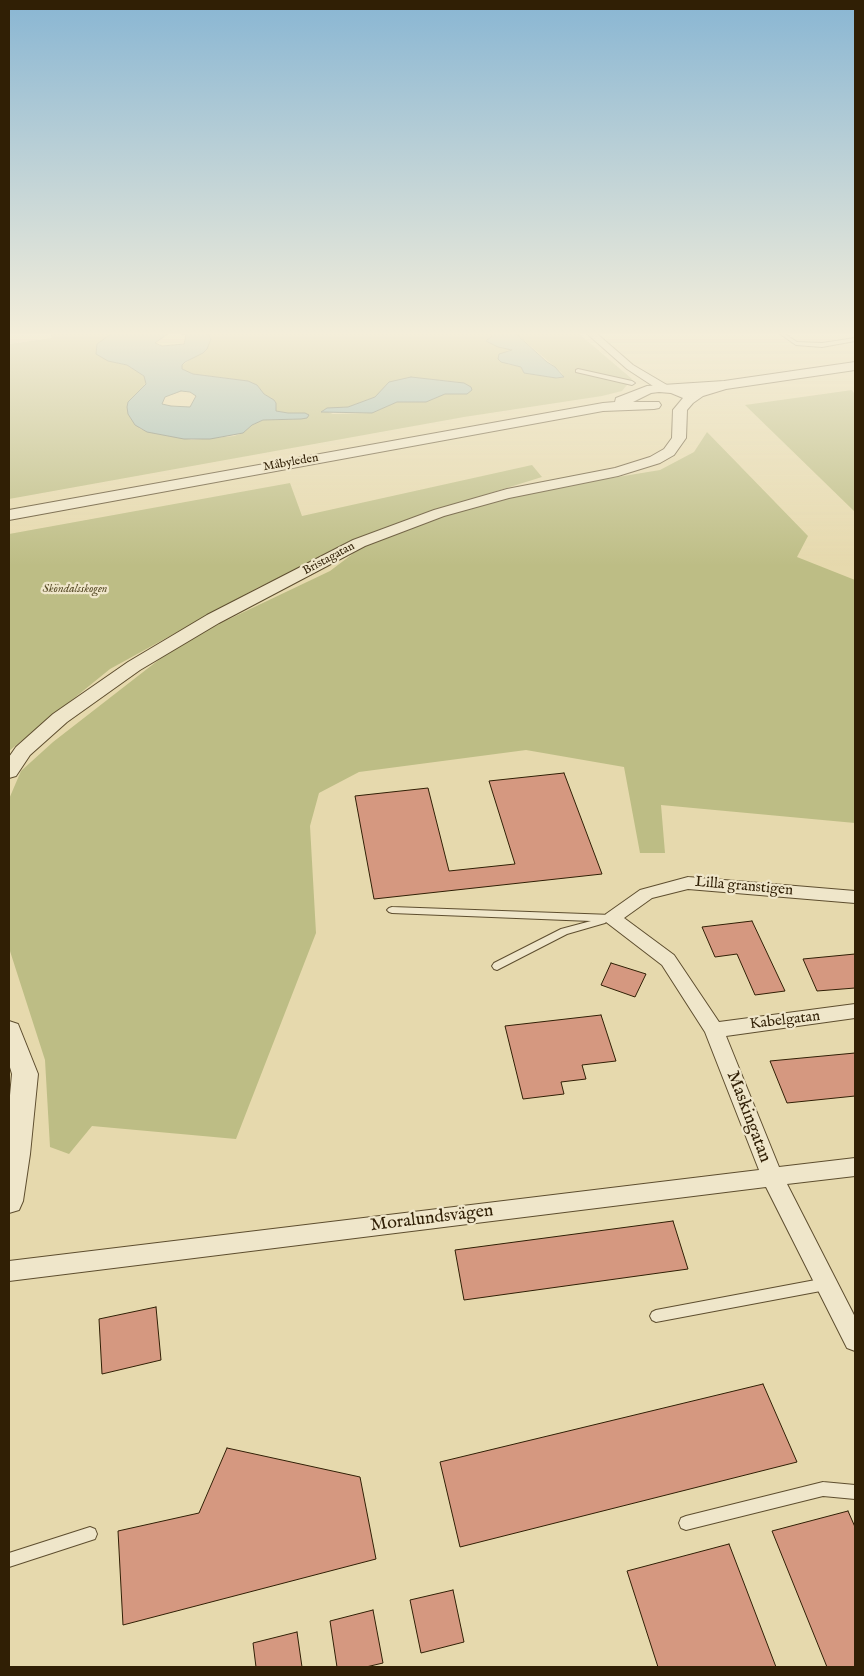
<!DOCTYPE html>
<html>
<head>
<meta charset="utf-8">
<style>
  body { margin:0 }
  #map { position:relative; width:864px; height:1676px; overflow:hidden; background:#e6d9ad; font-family:"IM FELL English",serif }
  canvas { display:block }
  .frame { position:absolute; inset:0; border:10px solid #301f05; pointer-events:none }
</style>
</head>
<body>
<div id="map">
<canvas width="864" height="1676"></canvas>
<div class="frame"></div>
</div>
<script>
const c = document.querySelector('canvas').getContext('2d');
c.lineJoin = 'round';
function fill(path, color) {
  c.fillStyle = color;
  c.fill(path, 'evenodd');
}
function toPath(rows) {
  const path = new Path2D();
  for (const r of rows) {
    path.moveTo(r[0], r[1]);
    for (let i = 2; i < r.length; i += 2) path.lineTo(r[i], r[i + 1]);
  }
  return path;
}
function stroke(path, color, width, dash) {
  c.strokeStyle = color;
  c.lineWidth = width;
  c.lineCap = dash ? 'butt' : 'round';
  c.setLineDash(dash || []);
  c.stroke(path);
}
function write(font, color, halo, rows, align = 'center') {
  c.font = font + ' "IM FELL English",serif';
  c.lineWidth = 4.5;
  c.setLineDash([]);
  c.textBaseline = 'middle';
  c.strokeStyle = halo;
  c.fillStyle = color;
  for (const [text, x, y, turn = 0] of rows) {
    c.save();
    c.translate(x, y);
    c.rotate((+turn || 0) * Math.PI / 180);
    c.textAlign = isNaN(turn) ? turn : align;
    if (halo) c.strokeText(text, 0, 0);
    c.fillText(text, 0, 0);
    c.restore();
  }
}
const green = toPath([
  [50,332,114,332,109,334,108,361,127,365,144,376,146,380,144,387,128,403,140,429,158,434,192,440,234,436,243,433,252,425,263,420,301,419,305,413,288,413,276,411,276,403,274,400,264,394,257,385,248,381,193,374,182,369,182,365,191,359,210,334,207,332,489,332,492,336,489,338,490,343,512,350,506,351,508,364,521,367,524,373,561,378,564,377,561,372,514,332,577,332,632,379,622,391,602,396,464,417,9,499,9,344,52,338],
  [427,379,458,382,449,393,440,395,431,400,397,402,372,413,333,414,323,410,348,407,375,397,382,392],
  [852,390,855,395,855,512,745,405],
  [707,432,808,536,797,557,855,580,855,823,661,805,665,853,640,853,624,767,526,750,359,772,319,793,310,826,316,933,236,1139,92,1126,69,1154,50,1147,45,1060,9,948,9,799,21,771,53,742,183,641,330,571,367,543,462,507,569,485,660,470,694,452],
  [532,465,542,477,452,505,359,539,257,588,110,669,9,751,9,534,290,483,302,516]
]);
const water = toPath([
  [114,332,207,332,211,339,207,349,203,353,185,362,182,365,182,369,193,374,248,381,257,385,264,394,274,400,276,403,276,411,288,413,305,413,309,415,307,418,301,419,263,420,252,425,243,433,210,439,184,439,147,432,135,425,128,414,127,407,128,402,146,384,144,376,127,365,108,361,96,354,97,344,114,332],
  [175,332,186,335,184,344,162,346,155,343,169,333,175,332],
  [181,391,190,392,196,396,190,407,171,406,162,404,165,397,181,391],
  [489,332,514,332,547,362,555,367,564,377,556,378,524,373,521,367,501,362,498,359,499,354,512,350,498,347,486,341,492,336,489,332],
  [411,377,464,383,471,387,472,390,467,394,445,394,426,402,397,402,372,413,321,412,327,408,348,407,375,397,389,382,411,377]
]);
const building = toPath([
  [564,773,602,874,374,899,355,796,428,788,449,871,515,864,489,781,564,773],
  [752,921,785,991,755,995,737,954,715,957,702,927,752,921],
  [855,954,855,988,817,991,803,959,855,954],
  [611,963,646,974,635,997,601,985,611,963],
  [601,1015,616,1061,582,1065,586,1079,561,1082,564,1094,523,1099,505,1026,601,1015],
  [855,1053,855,1096,787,1103,770,1061,855,1053],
  [673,1221,688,1269,464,1300,455,1250,673,1221],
  [156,1307,161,1360,102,1374,99,1319,156,1307],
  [763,1384,797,1462,460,1547,440,1462,763,1384],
  [227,1448,360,1477,376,1559,123,1625,118,1531,199,1513,227,1448],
  [848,1511,855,1527,855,1667,827,1667,772,1531,848,1511],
  [729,1544,776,1667,658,1667,627,1571,729,1544],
  [453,1590,464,1642,421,1653,410,1600,453,1590],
  [373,1610,383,1663,366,1667,337,1667,330,1621,373,1610],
  [297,1632,302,1667,256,1667,253,1643,297,1632]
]);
const service = toPath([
  [777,332,782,332,797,342,822,343,855,338,855,341,822,347,796,345,777,332],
  [578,369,632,381,635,383,632,385,576,372,576,370,578,369],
  [392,907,612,915,615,916,617,918,615,920,607,921,605,923,567,934,497,970,494,969,492,966,494,963,561,929,591,921,392,913,389,912,387,910,389,908,392,907],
  [826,1278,830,1280,832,1284,830,1288,826,1290,656,1322,652,1320,650,1316,652,1312,656,1310,826,1278],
  [823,1482,855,1485,855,1499,823,1496,686,1530,681,1528,679,1523,681,1518,686,1516,823,1482],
  [90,1527,95,1529,97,1534,95,1539,9,1567,9,1553,90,1527]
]);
const minor = toPath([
  [585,332,595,332,633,365,672,388,667,391,653,386,627,369,585,332],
  [688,877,855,891,855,903,688,889,652,898,624,918,674,955,719,1022,855,1004,855,1018,726,1036,779,1167,855,1158,855,1176,787,1184,855,1317,855,1351,847,1348,766,1187,9,1281,9,1261,759,1170,705,1032,662,965,606,922,603,918,606,914,640,890,688,877]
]);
const tertiary = toPath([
  [855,362,855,370,726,389,703,396,693,403,687,410,686,438,674,455,660,463,618,476,509,498,444,516,365,546,219,623,140,670,67,722,30,755,16,776,9,778,9,757,16,747,53,714,128,662,207,615,353,540,434,510,507,489,615,468,650,457,664,449,672,438,673,410,683,398,671,393,659,392,651,393,633,402,659,402,661,405,659,408,654,409,603,411,9,520,9,510,603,403,615,402,616,398,647,386,724,381,855,362],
  [9,1021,18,1024,38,1074,30,1154,23,1201,19,1210,9,1213,9,1106,12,1074,9,1064,9,1021]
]);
const farStreetnames = [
  ["Måbyleden",291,463,-10],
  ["Bristagatan",329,559,-28]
];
const farParknames = [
  ["Sköndalsskogen",75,590]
];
const streetNames = [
  ["Lilla granstigen",744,887,5],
  ["Kabelgatan",785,1021,-7]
];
const nearStreetnames = [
  ["Maskingatan",748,1117,69],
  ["Moralundsvägen",432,1219,-7]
];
fill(green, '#bdbd85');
fill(water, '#9ab8b4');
stroke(water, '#707b6e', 1);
fill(building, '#d59880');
stroke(building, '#301f05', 1);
stroke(service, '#5e4e2f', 2);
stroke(minor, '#5e4e2f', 2);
stroke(tertiary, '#5e4e2f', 2);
fill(service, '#efe6ca');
fill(minor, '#efe6ca');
fill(tertiary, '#efe6ca');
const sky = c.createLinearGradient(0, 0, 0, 566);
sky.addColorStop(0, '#89b6d3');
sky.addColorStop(0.59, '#f4eeda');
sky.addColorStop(1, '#f4eeda00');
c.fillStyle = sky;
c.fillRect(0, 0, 864, 566);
write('12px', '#301f05', '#efe6ca', farStreetnames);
write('italic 12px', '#5a4e2b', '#efe6ca', farParknames);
write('15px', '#301f05', '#efe6ca', streetNames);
write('18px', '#301f05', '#efe6ca', nearStreetnames);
</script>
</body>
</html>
